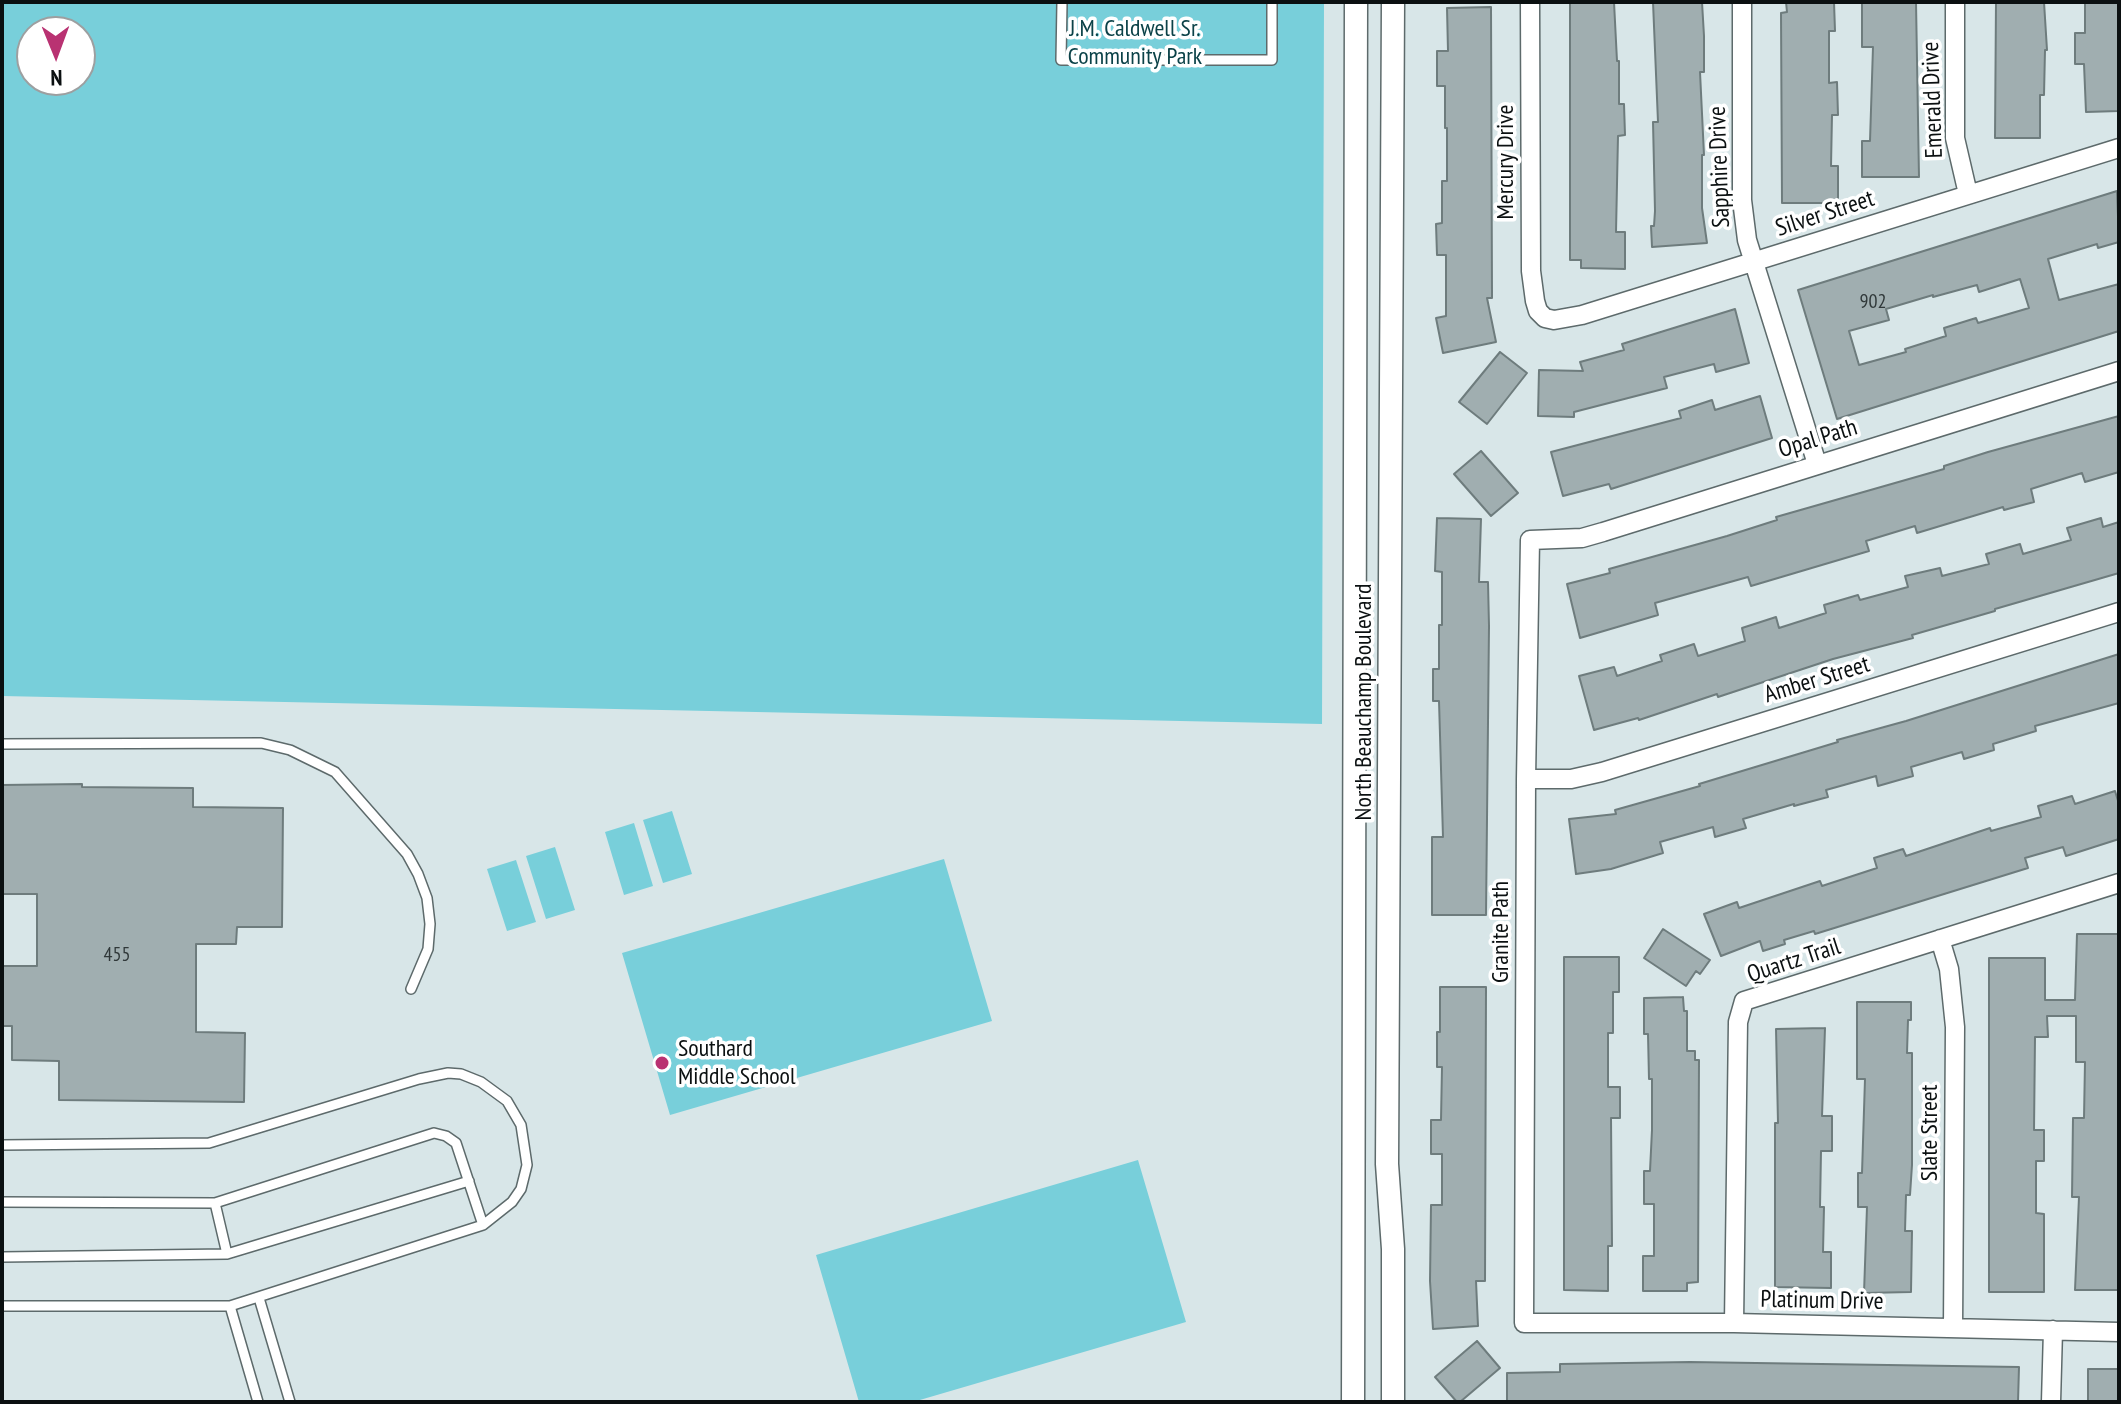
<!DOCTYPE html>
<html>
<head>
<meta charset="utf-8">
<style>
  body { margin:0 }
  #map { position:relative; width:2121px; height:1404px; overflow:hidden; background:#d8e6e8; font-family:"PT Sans Narrow",sans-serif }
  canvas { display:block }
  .frame { position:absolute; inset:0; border:4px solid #0b1011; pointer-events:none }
  .north { position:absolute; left:16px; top:16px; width:80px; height:80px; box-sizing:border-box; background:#fff; border:2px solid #9d9fa0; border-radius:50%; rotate:179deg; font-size:22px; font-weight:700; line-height:32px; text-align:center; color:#0b1011 }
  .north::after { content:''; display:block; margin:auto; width:28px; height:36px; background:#b93272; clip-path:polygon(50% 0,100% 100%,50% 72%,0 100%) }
</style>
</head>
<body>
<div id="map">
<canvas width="2121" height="1404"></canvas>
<div class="frame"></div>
<div class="north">N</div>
</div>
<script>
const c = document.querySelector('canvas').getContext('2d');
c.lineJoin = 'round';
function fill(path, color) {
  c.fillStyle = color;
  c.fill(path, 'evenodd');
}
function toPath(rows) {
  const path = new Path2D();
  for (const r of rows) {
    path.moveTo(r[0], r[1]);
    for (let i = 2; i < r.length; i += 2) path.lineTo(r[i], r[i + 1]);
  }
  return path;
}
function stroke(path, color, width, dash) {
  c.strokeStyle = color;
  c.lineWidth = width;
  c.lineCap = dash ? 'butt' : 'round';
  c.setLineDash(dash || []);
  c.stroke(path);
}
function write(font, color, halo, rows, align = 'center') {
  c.font = font + ' "PT Sans Narrow",sans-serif';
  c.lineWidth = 7;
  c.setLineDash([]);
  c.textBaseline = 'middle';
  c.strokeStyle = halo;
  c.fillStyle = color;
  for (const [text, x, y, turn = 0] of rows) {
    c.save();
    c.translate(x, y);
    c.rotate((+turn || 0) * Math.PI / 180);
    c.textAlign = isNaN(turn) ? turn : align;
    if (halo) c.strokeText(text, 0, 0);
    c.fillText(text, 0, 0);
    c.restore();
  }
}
const green = toPath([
  [2,2,1324,2,1322,724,2,696],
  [32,32,80,32,80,80,32,80],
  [672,811,692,874,663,883,643,820],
  [634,823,653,886,624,895,605,832],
  [555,847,575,910,546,919,526,856],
  [944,859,992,1021,670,1115,622,953],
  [516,860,536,922,507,931,487,869],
  [1138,1160,1186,1322,913,1402,859,1402,816,1255]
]);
const building = toPath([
  [1570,2,1614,2,1617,61,1619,61,1619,104,1624,104,1625,135,1618,136,1616,232,1625,232,1625,269,1581,268,1581,260,1570,260,1570,2],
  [1653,2,1702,2,1704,36,1704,72,1700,72,1704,155,1702,155,1702,208,1707,243,1652,247,1651,226,1654,226,1655,211,1653,122,1658,122,1653,2],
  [1786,2,1834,2,1835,31,1829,31,1829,83,1837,82,1838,115,1832,115,1831,166,1838,166,1838,203,1782,203,1781,13,1787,12,1786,2],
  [1862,2,1916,2,1919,177,1862,177,1862,141,1870,141,1873,47,1862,47,1862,2],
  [1996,2,2044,2,2047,50,2045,50,2044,95,2040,95,2040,138,1995,138,1996,2],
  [2085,2,2119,2,2119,111,2086,112,2084,64,2075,64,2075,33,2085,33,2085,2],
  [1491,7,1492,298,1487,298,1496,342,1443,353,1436,318,1446,316,1446,255,1437,255,1436,224,1442,223,1442,181,1447,181,1447,128,1445,128,1445,86,1437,86,1437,51,1448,51,1447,8,1491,7],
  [2117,191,2119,242,2098,248,2097,244,2048,259,2059,300,2119,284,2119,331,1837,419,1798,290,2117,191],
  [2020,279,2029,308,1978,323,1976,318,1944,328,1946,336,1905,349,1906,352,1859,365,1849,331,1889,320,1886,309,1933,295,1933,297,1977,285,1979,292,2020,279],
  [1735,309,1749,363,1716,372,1714,364,1664,377,1667,388,1574,412,1574,417,1538,416,1539,370,1583,371,1580,362,1624,350,1622,344,1735,309],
  [1500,352,1527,373,1487,424,1459,402,1500,352],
  [1760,396,1772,438,1611,489,1609,484,1563,496,1551,452,1681,418,1679,411,1712,400,1715,410,1760,396],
  [2119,416,2119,472,2085,482,2082,473,2031,489,2034,502,2004,510,2003,507,1917,533,1915,526,1866,541,1869,551,1751,586,1748,577,1655,603,1658,615,1580,638,1567,584,1610,573,1609,569,1727,536,1777,520,1776,517,1944,469,1944,466,1988,452,2119,416],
  [1481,451,1518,493,1491,516,1454,474,1481,451],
  [1437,518,1481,519,1479,582,1488,582,1489,626,1486,915,1432,915,1432,837,1443,837,1439,701,1433,701,1433,669,1439,669,1439,625,1442,625,1442,572,1435,571,1437,518],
  [2101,518,2103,527,2119,522,2119,573,1995,609,1995,611,1912,635,1913,638,1833,659,1718,697,1717,694,1639,720,1638,718,1594,730,1579,676,1614,667,1617,676,1662,661,1660,655,1694,644,1698,656,1745,641,1742,628,1776,617,1779,628,1826,613,1824,605,1858,595,1860,600,1908,587,1905,576,1940,568,1942,576,1989,564,1986,554,2020,544,2023,554,2071,540,2067,528,2101,518],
  [2119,654,2119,703,2035,726,2036,731,1993,744,1994,750,1964,759,1962,752,1911,767,1913,776,1878,786,1876,776,1826,790,1828,797,1794,806,1794,804,1743,819,1746,828,1715,837,1713,827,1660,842,1663,853,1611,869,1576,874,1569,819,1616,814,1615,810,1700,786,1699,784,1838,742,1837,740,1906,721,2119,654],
  [82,784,82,787,193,788,193,807,283,808,282,927,237,927,236,944,196,944,196,1032,245,1033,244,1102,59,1100,59,1061,12,1060,12,1026,2,1026,2,966,37,966,37,894,2,894,2,785,82,784],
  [2115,791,2119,804,2119,839,2066,856,2063,847,2025,858,2028,868,1815,934,1814,931,1784,940,1785,944,1763,951,1760,941,1721,956,1704,914,1737,902,1739,908,1820,881,1822,886,1877,868,1874,858,1903,849,1906,856,1990,828,1991,831,2041,817,2038,806,2072,796,2075,804,2115,791],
  [1663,929,1710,960,1700,974,1696,971,1686,986,1644,958,1663,929],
  [2077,934,2119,934,2119,1290,2075,1290,2079,1197,2072,1197,2073,1118,2084,1118,2085,1062,2076,1062,2076,1016,2047,1016,2048,1037,2035,1037,2034,1130,2044,1130,2044,1161,2036,1161,2036,1213,2044,1214,2044,1292,1989,1292,1989,958,2045,958,2045,1000,2075,1000,2077,934],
  [1564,957,1619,957,1619,992,1613,992,1613,1033,1608,1033,1608,1087,1620,1087,1620,1118,1611,1118,1612,1246,1608,1246,1608,1291,1564,1290,1564,957],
  [1440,987,1486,987,1485,1281,1476,1281,1478,1326,1433,1329,1430,1281,1431,1205,1442,1205,1442,1154,1431,1154,1431,1120,1441,1120,1442,1067,1437,1067,1437,1032,1440,1032,1440,987],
  [1683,997,1684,1011,1687,1011,1687,1051,1695,1051,1695,1060,1699,1060,1698,1282,1687,1283,1687,1291,1643,1291,1643,1256,1654,1256,1654,1204,1644,1204,1644,1171,1650,1171,1652,1130,1652,1079,1649,1079,1648,1034,1644,1034,1644,998,1683,997],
  [1857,1002,1911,1002,1911,1020,1908,1020,1907,1053,1912,1053,1912,1165,1910,1195,1906,1195,1905,1231,1912,1231,1911,1292,1864,1293,1867,1207,1858,1207,1858,1173,1862,1173,1865,1079,1857,1079,1857,1002],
  [1825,1028,1822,1116,1832,1116,1832,1151,1821,1151,1820,1207,1824,1207,1823,1252,1831,1252,1831,1288,1775,1287,1775,1123,1778,1123,1776,1029,1825,1028],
  [1477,1341,1500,1368,1460,1402,1457,1402,1435,1377,1477,1341],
  [1690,1362,2019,1367,2018,1402,1507,1402,1507,1373,1560,1372,1560,1364,1690,1362],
  [2088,1369,2119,1369,2119,1402,2088,1402,2088,1369]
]);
const service = toPath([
  [1062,2,1061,60,1272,60,1272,2],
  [2,744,261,743,290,750,335,772,407,854,418,874,427,898,430,924,428,949,411,989],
  [2,1145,209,1143,419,1079,448,1073,461,1074,481,1082,507,1101,521,1125,527,1165,521,1189,512,1202,483,1225,230,1306,2,1306],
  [2,1202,215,1203,434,1133,446,1136,456,1143,483,1225],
  [215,1203,227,1254],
  [2,1257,227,1254,469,1181],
  [259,1298,290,1402],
  [230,1306,258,1402]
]);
const minor = toPath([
  [1530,2,1531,271,1535,301,1538,311,1545,318,1554,320,1582,315,2119,148],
  [1742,2,1742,200,1747,240,1817,464],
  [1955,2,1955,138,1968,194],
  [2119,371,1603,532,1582,538,1530,540,1526,779,1524,1323,1734,1323,2119,1332],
  [1526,779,1571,779,1602,772,2119,612],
  [1940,939,1949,969,1955,1027,1953,1328],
  [1734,1323,1738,1022,1744,1001,2119,883],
  [2051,1402,2053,1330]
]);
const tertiary = toPath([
  [1393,2,1387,1164,1393,1249,1393,1402],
  [1353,1402,1356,2]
]);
const markers = [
  [662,1063,8,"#b93272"]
];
const numberNames = [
  ["902",1873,302],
  ["455",117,955]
];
const parkNames = [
  ["J.M. Caldwell Sr.",1135,29],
  ["Community Park",1135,57]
];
const streetNames = [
  ["Emerald Drive",1933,100,-92],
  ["Mercury Drive",1506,162,-90],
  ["Sapphire Drive",1720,167,-92],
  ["Silver Street",1825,214,-18],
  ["Opal Path",1818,439,-17],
  ["Amber Street",1817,680,-17],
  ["North Beauchamp Boulevard",1364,702,-90],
  ["Granite Path",1501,932,-90],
  ["Quartz Trail",1794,961,-18],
  ["Slate Street",1930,1133,-90],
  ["Platinum Drive",1822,1301,1]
];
const poiNames = [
  ["Southard",678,1049],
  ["Middle School",678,1077]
];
fill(green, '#78cfda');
fill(building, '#a0aeb0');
stroke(building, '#6e7c7d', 2);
stroke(service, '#5d6a6b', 12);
stroke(minor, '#5d6a6b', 21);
stroke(tertiary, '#5d6a6b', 25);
stroke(service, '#fff', 9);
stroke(minor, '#fff', 18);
stroke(tertiary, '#fff', 22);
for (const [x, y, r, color] of markers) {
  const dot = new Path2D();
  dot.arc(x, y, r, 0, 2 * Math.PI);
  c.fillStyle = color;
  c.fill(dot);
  stroke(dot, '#fff', 3);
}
write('20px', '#303839', null, numberNames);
write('24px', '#0b4248', '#fff', parkNames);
write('24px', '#0b1011', '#fff', streetNames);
write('24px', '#0b1011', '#fff', poiNames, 'left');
</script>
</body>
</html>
